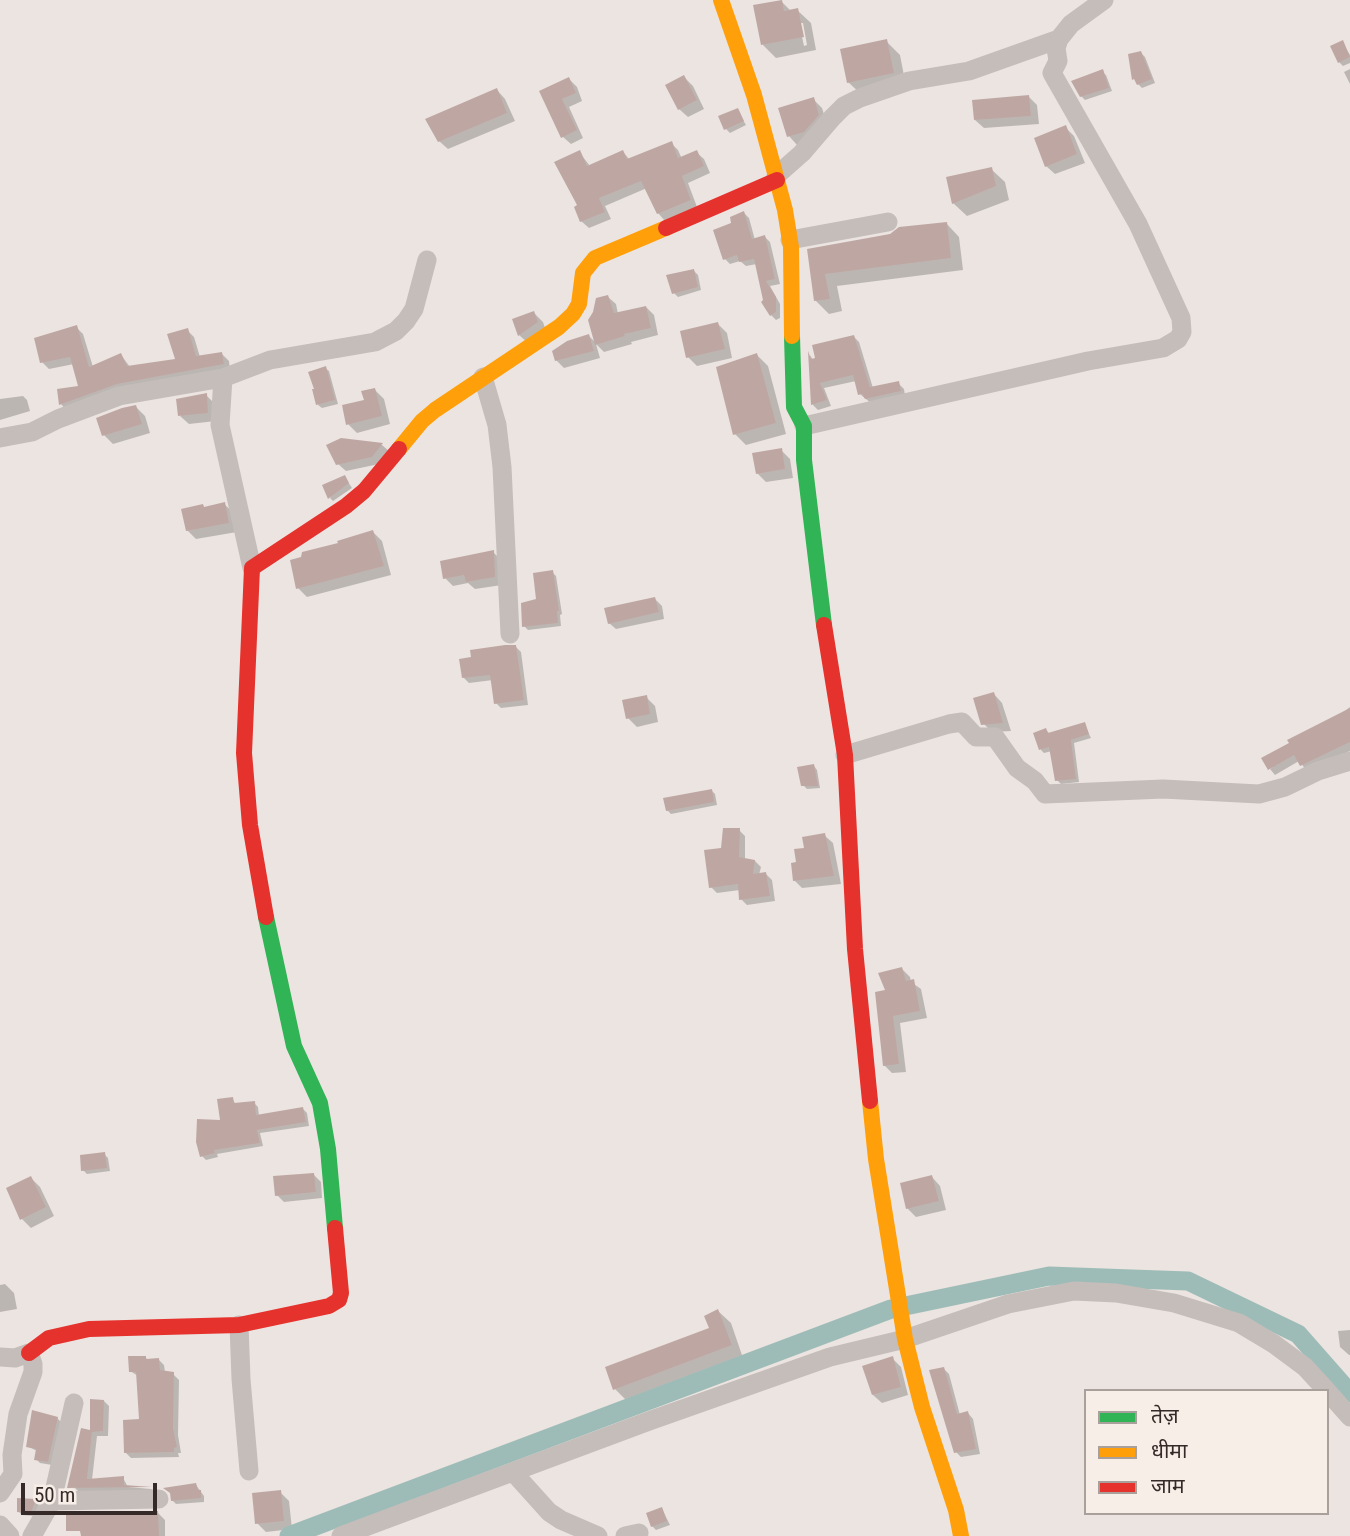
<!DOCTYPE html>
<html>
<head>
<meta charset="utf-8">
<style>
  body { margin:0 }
  #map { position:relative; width:1350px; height:1536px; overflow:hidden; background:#ece4e0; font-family:"Roboto Condensed","Noto Sans Devanagari",sans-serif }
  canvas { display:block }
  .legend { position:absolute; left:1084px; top:1389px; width:245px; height:126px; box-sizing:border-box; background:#f8eee8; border:2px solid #aaa09b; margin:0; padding:9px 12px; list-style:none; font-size:21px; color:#352a28 }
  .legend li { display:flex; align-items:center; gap:14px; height:35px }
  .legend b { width:35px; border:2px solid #aaa09b }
  .scale { position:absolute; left:21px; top:1483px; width:136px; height:32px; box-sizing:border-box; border:4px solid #352a28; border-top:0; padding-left:9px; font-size:21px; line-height:24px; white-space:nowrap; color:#352a28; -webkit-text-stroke:5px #f8eee8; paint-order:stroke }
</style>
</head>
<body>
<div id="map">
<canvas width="1350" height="1536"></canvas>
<ul class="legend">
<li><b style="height:9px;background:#30b455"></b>तेज़</li>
<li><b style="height:9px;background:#ff9f0a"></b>धीमा</li>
<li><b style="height:9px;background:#e5322d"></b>जाम</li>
</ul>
<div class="scale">50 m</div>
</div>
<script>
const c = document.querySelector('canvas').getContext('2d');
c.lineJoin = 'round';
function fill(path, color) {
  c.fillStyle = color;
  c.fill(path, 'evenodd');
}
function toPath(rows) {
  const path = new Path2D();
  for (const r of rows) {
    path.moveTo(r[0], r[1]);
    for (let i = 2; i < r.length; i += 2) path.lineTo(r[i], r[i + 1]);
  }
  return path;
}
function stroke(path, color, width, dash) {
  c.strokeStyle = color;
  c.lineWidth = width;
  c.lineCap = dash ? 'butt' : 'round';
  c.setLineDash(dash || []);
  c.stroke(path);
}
const shadow = toPath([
  [781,1,791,11,797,10,811,23,816,50,776,58,763,45],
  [799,23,803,23,807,45,804,46],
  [886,41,900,55,906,86,862,95,848,82],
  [1342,42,1350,55,1350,63,1343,66,1339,62],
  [1141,53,1145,57,1155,83,1142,88,1138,84],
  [1350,69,1350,84,1344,72],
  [1102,72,1106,75,1112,91,1085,100,1081,96],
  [684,77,693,86,704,109,688,117,679,109],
  [569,79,577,87,582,101,569,107,583,138,571,144,563,137,542,91],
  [497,90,505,99,515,121,448,149,439,141],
  [1029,97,1037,105,1039,124,984,128,975,120],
  [813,99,822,108,827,124,797,145,789,136],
  [737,110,746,125,730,133,726,129],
  [1065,127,1074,136,1085,163,1055,174,1046,166],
  [671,143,678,150,682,159,696,152,704,159,710,173,688,183,697,207,665,221,658,213,647,188,605,206,611,219,589,228,581,221,579,152,590,166,623,152,630,160],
  [991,169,1005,182,1009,200,967,216,953,203],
  [744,213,749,218,755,240,765,237,770,242,780,284,770,286,780,304,780,318,776,320,771,315,757,264,746,266,740,261,730,264,725,259,733,224],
  [946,223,959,237,963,270,837,286,842,311,829,314,816,301,809,251],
  [694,271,698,275,701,290,678,297,674,293],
  [608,297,616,304,618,314,646,307,654,315,658,335,631,342,632,344,604,352,596,344,600,358,564,368,556,360,589,336,596,343],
  [534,313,543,322,546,331,528,343,519,335],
  [718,324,727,333,732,358,697,366,688,357],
  [76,327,83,334,93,367,121,355,130,367,177,360,187,330,194,337,200,357,222,354,229,361,230,371,67,411,61,404,80,387,74,364,49,369,42,362],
  [854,337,859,342,873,388,898,383,904,389,905,396,872,404,860,394,856,381,824,388,831,406,818,410,813,405,810,355,813,360],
  [757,355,768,366,786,434,746,445,735,434],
  [325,368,329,371,338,404,322,408,318,405],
  [375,390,384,399,390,424,357,433,348,424],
  [206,395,215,404,216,421,189,424,180,416],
  [23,396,27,400,30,411,0,420,0,399],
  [136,407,145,416,150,433,113,444,104,435],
  [341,439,382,445,390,452,379,464,346,471,338,464],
  [781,450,790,459,793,478,766,482,757,473],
  [345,477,352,488,333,501,330,498],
  [224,504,233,512,237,532,196,539,187,530,205,508],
  [373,532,382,541,391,575,307,597,298,588],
  [493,552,501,560,502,585,475,589,468,583,453,586,445,578],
  [552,572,556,576,562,614,560,615,561,626,528,630,524,626],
  [655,599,662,606,664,619,616,629,609,623],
  [515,646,521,652,528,705,501,708,496,703,493,680,469,683,463,677],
  [994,694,1002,703,1011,731,992,732,983,723],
  [646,697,655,706,658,722,637,727,628,718],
  [1350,707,1350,751,1307,771,1299,761,1275,775,1270,769],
  [1084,724,1091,738,1074,743,1079,782,1061,784,1057,780,1052,751,1044,753,1041,750,1046,730,1050,734],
  [814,766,817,770,820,788,807,789,803,785],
  [711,790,715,794,717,805,671,814,667,810],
  [739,830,745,836,745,860,755,861,761,867,759,875,766,874,772,880,775,901,747,905,741,899,740,890,717,893,711,887,723,850],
  [824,835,833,843,841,884,802,888,794,880,798,864,806,849],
  [902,969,910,977,911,982,921,989,927,1018,900,1023,906,1072,892,1073,884,1065,887,992],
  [232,1098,236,1105,254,1103,258,1107,259,1116,303,1109,307,1113,309,1126,260,1133,263,1146,217,1154,218,1157,206,1160,202,1156,222,1121],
  [104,1154,108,1158,110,1171,87,1174,83,1170],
  [314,1175,321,1182,322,1198,284,1202,277,1195],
  [932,1177,940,1186,946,1210,916,1217,907,1208],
  [31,1178,40,1187,54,1216,31,1228,22,1219],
  [5,1284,14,1293,17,1309,0,1312,0,1285],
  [718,1311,731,1323,743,1358,627,1401,615,1389,712,1329],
  [1350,1330,1350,1355,1349,1355,1340,1347,1338,1331],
  [146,1358,149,1361,159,1360,164,1365,165,1372,173,1374,179,1380,178,1435,181,1453,178,1453,179,1457,131,1458,126,1453,141,1421,138,1376,130,1371],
  [892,1358,901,1367,908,1395,882,1403,873,1395],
  [944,1369,949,1374,960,1415,968,1413,973,1419,980,1454,961,1457,956,1452],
  [104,1401,109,1406,108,1436,97,1436,92,1480,123,1478,128,1487,151,1489,154,1491,80,1493,75,1488,91,1432],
  [57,1418,61,1422,52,1465,40,1463,36,1459,37,1451,27,1446],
  [196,1485,204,1496,204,1502,176,1504,172,1500],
  [280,1492,289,1501,292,1529,266,1532,257,1523],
  [19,1500,36,1501,39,1505,35,1516,22,1515,18,1511],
  [662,1509,670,1525,656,1530,652,1526],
  [158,1513,165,1520,165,1536,83,1536]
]);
const canal = toPath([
  [289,1536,891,1309,1049,1276,1188,1281,1298,1334,1350,1393]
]);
const building = toPath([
  [782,0,784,11,798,8,804,37,761,45,753,5],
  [887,39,894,73,847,83,840,49],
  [1343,40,1350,57,1338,63,1330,46],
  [1141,51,1152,79,1137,85,1134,79,1132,80,1128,54],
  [1103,69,1109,88,1080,97,1071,81],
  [684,75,697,100,678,110,665,85],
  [569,77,576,93,562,99,577,130,561,138,539,91],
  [497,88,507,113,438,142,425,119],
  [1029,95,1031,116,974,120,972,100],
  [814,97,819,115,804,132,787,137,778,108],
  [738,108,744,121,724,130,718,116],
  [1066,125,1077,154,1045,167,1034,138],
  [672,141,678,158,697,150,704,166,682,176,691,200,657,214,641,181,599,198,605,212,580,222,574,207,577,205,554,162,580,150,587,166,623,150,627,159],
  [992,167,996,186,952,204,946,177],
  [744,211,752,239,765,235,775,279,766,281,776,297,776,312,770,316,761,302,763,300,754,259,739,262,737,255,723,260,713,230,731,223,730,217],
  [947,222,951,258,825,274,830,299,814,301,807,249,890,234,899,227],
  [694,269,698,287,672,294,666,275],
  [608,295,614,313,646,306,651,328,624,334,625,336,595,345,588,320,593,312,596,298],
  [534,311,538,322,518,336,512,319],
  [718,322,725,349,686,358,680,331],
  [77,325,89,367,121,353,127,366,175,359,167,334,188,328,196,356,222,352,224,364,117,384,59,405,57,389,78,386,70,357,40,363,34,338],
  [589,334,594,351,555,361,552,351,567,341],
  [854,335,870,387,899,381,901,391,865,399,862,394,858,395,853,375,820,383,827,400,811,405,808,351,811,359,815,358,812,345],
  [757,353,776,423,733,435,716,367],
  [326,366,335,400,316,405,312,389,314,389,308,372],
  [375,388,382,416,346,425,342,405,364,400,361,391],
  [207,393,208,413,178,416,176,399],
  [136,405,142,424,102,436,96,418,122,408],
  [341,438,383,443,372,457,336,465,326,445],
  [782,448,785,469,756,474,752,453],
  [345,475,349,483,328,499,322,485],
  [225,502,229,523,186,531,181,509,203,504,204,507],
  [373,530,384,566,296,589,290,560,301,557,302,552,338,543,337,541],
  [494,550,495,577,466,582,464,575,443,579,440,561],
  [553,570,559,611,557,611,558,623,522,627,521,603,536,599,533,573],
  [655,597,659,612,608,624,604,608],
  [505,645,516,645,524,700,494,704,490,675,462,678,459,659,471,657,470,650],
  [994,692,1003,723,981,725,973,698],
  [647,695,650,714,626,719,622,700],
  [1350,708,1350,742,1300,766,1294,755,1268,770,1261,758,1289,743,1287,740],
  [1085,722,1089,734,1071,740,1076,779,1055,781,1049,747,1039,750,1033,733,1046,728,1048,733],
  [814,764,818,786,801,786,797,767],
  [712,789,714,802,666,811,663,798],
  [723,828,740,828,739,857,755,860,753,874,766,872,770,896,739,900,738,884,709,888,704,850,721,848],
  [825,833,834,876,793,881,791,863,796,862,794,849,804,848,802,837],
  [902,967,906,981,914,979,920,1011,893,1016,899,1064,883,1066,875,992,885,990,878,973],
  [233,1097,234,1103,255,1101,256,1115,303,1107,306,1122,257,1130,260,1143,214,1150,215,1153,200,1157,196,1142,197,1119,220,1120,217,1099],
  [105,1152,107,1168,81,1171,80,1155],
  [314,1173,316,1192,275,1196,273,1176],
  [932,1175,939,1201,906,1209,900,1183],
  [31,1176,46,1207,20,1220,6,1188],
  [718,1309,732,1345,613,1390,605,1367,709,1328,704,1316],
  [128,1356,146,1356,146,1359,159,1358,160,1370,174,1372,173,1428,177,1447,174,1448,174,1452,124,1453,123,1420,139,1419,136,1372,129,1372],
  [893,1356,901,1387,872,1395,862,1366],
  [944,1367,957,1414,968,1411,976,1449,954,1453,929,1370],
  [90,1399,104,1400,103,1431,92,1432,87,1479,124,1476,124,1485,152,1487,67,1488,81,1428,90,1430],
  [32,1410,58,1417,48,1462,34,1460,36,1449,26,1447],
  [196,1483,198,1490,201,1490,201,1498,171,1501,170,1493,163,1488],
  [281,1490,284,1521,255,1524,252,1493],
  [17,1498,36,1499,31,1513,17,1512],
  [662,1507,667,1521,651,1527,646,1513],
  [158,1511,159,1536,81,1536,80,1531,66,1531,66,1513]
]);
const street = toPath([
  [776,176,802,153,832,118,844,106,860,98,909,81,969,71,1059,39],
  [790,240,888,222],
  [483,377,497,425,502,467,510,634],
  [223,378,220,425,252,568],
  [804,426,1088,361,1163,348,1178,339,1182,332,1181,318,1138,224,1052,73,1058,61,1056,48,1059,39,1071,24,1104,0],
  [0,438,32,432,58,419,119,396,223,378,270,360,375,342,396,331,406,321,414,309,427,260],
  [845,755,949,724,962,722,976,737,995,737,1017,768,1035,781,1045,794,1163,789,1259,794,1285,787,1318,771,1350,761],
  [239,1325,241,1379,249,1471],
  [0,1357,15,1358,29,1353,33,1364,33,1372,18,1414,12,1455,13,1474,0,1493],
  [1327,1391,1350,1417],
  [513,1472,549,1512,561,1520,598,1536],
  [52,1501,159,1499],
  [0,1525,10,1536],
  [32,1536,52,1501,74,1403],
  [341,1536,649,1421,830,1357,905,1339,1008,1304,1074,1291,1116,1293,1174,1303,1239,1323,1274,1344,1305,1367,1327,1391],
  [625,1536,639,1533]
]);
const fast = toPath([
  [792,336,794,407,804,426,804,460,824,625],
  [266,917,294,1046,320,1103,328,1149,335,1228]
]);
const slow = toPath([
  [721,0,754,95,785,210,791,247,792,336],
  [399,449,422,421,435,410,559,327,573,314,579,304,583,273,595,258,666,228],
  [870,1101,876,1159,905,1339,922,1407,956,1510,961,1536]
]);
const jam = toPath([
  [666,228,777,180],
  [824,625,845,755,855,949,870,1101],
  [266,917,250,825,244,753,252,568,346,506,364,491,399,449],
  [29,1353,49,1338,89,1329,239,1325,329,1306,339,1300,341,1293,335,1228]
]);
fill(shadow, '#0003');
stroke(canal, '#9ebcb7', 19);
fill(building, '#bea7a3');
stroke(street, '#c4bdba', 19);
stroke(fast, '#30b455', 16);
stroke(slow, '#ff9f0a', 16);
stroke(jam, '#e5322d', 16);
</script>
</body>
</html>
